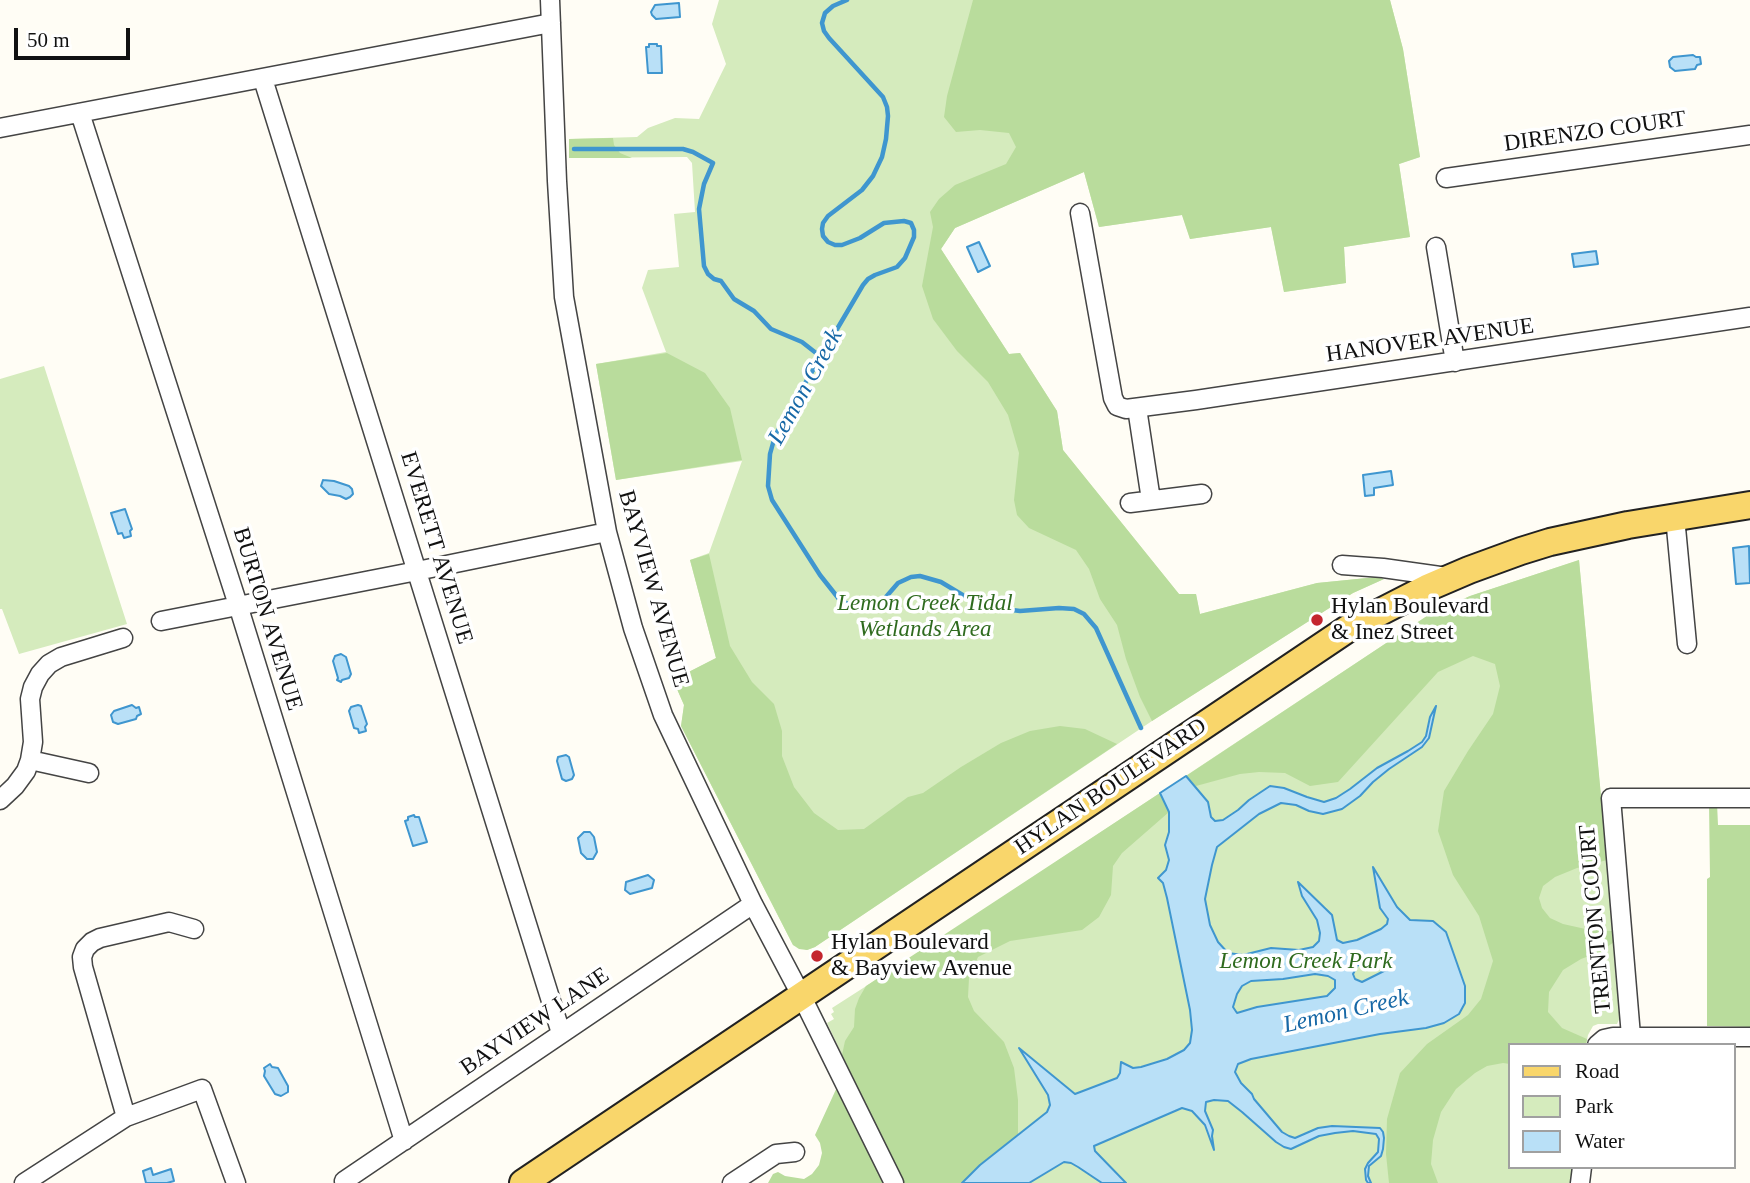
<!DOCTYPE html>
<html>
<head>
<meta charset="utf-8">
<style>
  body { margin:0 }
  #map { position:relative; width:1750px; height:1183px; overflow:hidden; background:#fffdf5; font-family:"Times New Roman",serif }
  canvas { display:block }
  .legend { position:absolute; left:1508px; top:1043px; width:228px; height:126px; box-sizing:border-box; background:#fff; border:2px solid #a0a0a0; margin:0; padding:9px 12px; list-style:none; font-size:21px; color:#111 }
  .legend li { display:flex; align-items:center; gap:14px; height:35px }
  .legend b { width:35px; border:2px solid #a0a0a0 }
  .scale { position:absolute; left:14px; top:28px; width:116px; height:32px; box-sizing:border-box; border:4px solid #111; border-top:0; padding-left:9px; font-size:21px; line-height:24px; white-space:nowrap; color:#111; -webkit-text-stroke:5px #fff; paint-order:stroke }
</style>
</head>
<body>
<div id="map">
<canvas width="1750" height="1183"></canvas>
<ul class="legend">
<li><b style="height:9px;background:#f9d66b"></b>Road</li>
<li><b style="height:19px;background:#d5ebbd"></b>Park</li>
<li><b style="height:19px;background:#b9e0f7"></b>Water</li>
</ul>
<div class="scale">50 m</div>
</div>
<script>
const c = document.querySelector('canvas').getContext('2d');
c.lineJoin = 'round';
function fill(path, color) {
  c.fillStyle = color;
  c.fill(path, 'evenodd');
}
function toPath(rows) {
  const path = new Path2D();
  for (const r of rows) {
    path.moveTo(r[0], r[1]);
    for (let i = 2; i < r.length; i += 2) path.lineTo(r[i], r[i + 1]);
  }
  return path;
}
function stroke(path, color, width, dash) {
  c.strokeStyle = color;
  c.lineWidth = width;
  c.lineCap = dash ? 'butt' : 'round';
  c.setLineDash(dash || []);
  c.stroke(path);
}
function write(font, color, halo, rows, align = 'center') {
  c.font = font + ' "Times New Roman",serif';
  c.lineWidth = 7;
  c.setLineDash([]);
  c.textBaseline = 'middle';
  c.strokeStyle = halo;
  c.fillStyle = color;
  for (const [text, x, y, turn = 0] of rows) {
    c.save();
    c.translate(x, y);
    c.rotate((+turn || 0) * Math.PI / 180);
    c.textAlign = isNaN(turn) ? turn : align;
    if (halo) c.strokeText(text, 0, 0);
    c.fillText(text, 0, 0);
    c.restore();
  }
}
const green = toPath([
  [719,0,1390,0,1403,49,1420,157,1399,164,1410,237,1344,247,1346,283,1284,292,1271,227,1190,239,1182,215,1099,227,1084,172,955,228,941,249,1009,354,1020,353,1057,411,1063,450,1179,594,1196,594,1200,614,1317,583,1377,577,1384,579,1353,593,1152,721,815,947,807,950,793,945,681,726,684,705,673,680,716,658,690,560,709,553,742,461,616,480,596,364,666,352,642,288,648,270,679,267,674,214,695,212,692,163,687,157,569,158,569,139,637,137,648,128,675,118,699,119,726,64,712,24],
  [44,366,127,624,19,654,2,609,0,609,0,379],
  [1579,560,1621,1015,1617,1024,1598,1024,1593,1026,1588,1035,1586,1045,1510,1045,1510,1167,1574,1167,1573,1183,903,1183,827,1023,834,1019,831,1014,834,1012,832,1008,938,940,1430,614,1470,596]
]);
const forest = toPath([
  [973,0,1390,0,1403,49,1420,157,1399,164,1410,237,1344,247,1346,283,1284,292,1271,227,1190,239,1182,215,1099,227,1084,172,955,228,941,249,1009,354,1020,353,1057,411,1063,450,1179,594,1196,594,1200,614,1317,583,1377,577,1384,579,1353,593,1152,721,1140,697,1126,659,1117,625,1100,599,1089,569,1076,550,1029,528,1017,515,1014,500,1019,453,1008,415,988,382,957,351,933,319,922,286,933,227,930,212,939,199,955,185,1006,164,1016,147,1009,133,980,130,956,132,944,117,947,96],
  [613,138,614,145,620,153,632,158,569,158,569,139],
  [667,353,705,373,730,408,742,460,616,480,596,364],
  [709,554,730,646,752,682,774,704,782,731,782,756,794,787,814,813,838,830,864,829,908,797,923,793,961,767,1001,743,1030,731,1060,726,1085,729,1117,744,815,947,807,950,799,949,793,945,681,726,684,705,673,680,716,658,690,560],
  [1579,560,1607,860,1577,868,1555,877,1543,886,1539,898,1542,908,1550,918,1563,924,1590,930,1613,931,1614,942,1600,952,1581,959,1563,970,1549,992,1548,1012,1562,1028,1587,1039,1586,1045,1510,1045,1510,1064,1503,1063,1487,1066,1475,1073,1456,1089,1441,1112,1433,1140,1431,1164,1438,1183,1389,1183,1386,1154,1387,1119,1400,1073,1427,1044,1468,1015,1481,999,1493,961,1479,916,1453,875,1438,831,1444,791,1468,751,1493,714,1500,686,1495,664,1473,656,1438,672,1338,782,1310,786,1285,773,1259,772,1240,774,1196,786,1186,776,1430,614,1470,596],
  [1160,793,1169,812,1122,853,1113,866,1111,895,1099,917,1082,930,1010,941,978,957,969,978,968,997,974,1011,1004,1042,1014,1068,1018,1100,1018,1134,1007,1145,980,1165,962,1183,903,1183,842,1055,845,1041,854,1027,855,1009,859,998,866,986],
  [1709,802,1717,803,1718,825,1750,825,1750,1027,1707,1026,1707,879,1710,877],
  [838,1085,887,1183,768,1183,773,1174,778,1172,785,1176,804,1179,812,1174,819,1165,822,1153,820,1143,815,1135]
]);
const water = toPath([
  [679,3,680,17,656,19,652,15,651,12,655,5,679,3],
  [649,44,657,44,657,46,661,46,662,73,648,73,646,47,649,47,649,44],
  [1693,55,1696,57,1700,57,1701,64,1697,65,1695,69,1675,71,1670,67,1669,61,1673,57,1693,55],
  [979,242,990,266,978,272,967,247,979,242],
  [1596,251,1598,264,1574,267,1572,254,1596,251],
  [1391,471,1393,485,1374,488,1374,495,1365,496,1363,475,1391,471],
  [323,480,334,481,349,486,352,489,353,494,350,497,346,499,340,496,329,494,321,486,323,480],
  [125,509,132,529,130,531,131,536,124,538,122,533,118,534,111,513,125,509],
  [1749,546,1750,583,1736,584,1733,548,1749,546],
  [341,654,346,657,351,674,349,678,342,680,341,682,337,680,338,678,333,661,335,656,341,654],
  [132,705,136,708,139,707,141,714,137,716,136,719,118,724,113,722,111,715,114,711,132,705],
  [358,705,361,706,367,724,365,727,366,731,359,733,358,729,354,728,349,711,351,707,358,705],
  [1436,706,1429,738,1422,747,1389,769,1373,782,1360,796,1342,809,1323,814,1309,811,1296,805,1281,803,1259,814,1217,847,1212,865,1205,899,1210,925,1218,942,1228,953,1243,955,1271,948,1299,950,1313,947,1319,941,1320,933,1317,920,1302,896,1298,882,1332,915,1337,940,1343,943,1357,940,1381,929,1387,924,1388,919,1380,908,1373,867,1397,907,1410,920,1433,921,1446,932,1465,986,1465,1003,1459,1014,1444,1023,1426,1028,1380,1034,1251,1059,1238,1064,1235,1072,1241,1083,1252,1094,1254,1099,1282,1132,1289,1136,1295,1138,1318,1128,1332,1126,1380,1128,1383,1132,1384,1138,1383,1149,1381,1156,1369,1166,1368,1176,1371,1183,1368,1183,1366,1180,1365,1169,1368,1163,1378,1152,1379,1139,1376,1134,1353,1131,1335,1133,1319,1136,1291,1149,1284,1147,1276,1142,1242,1112,1228,1101,1214,1100,1206,1102,1205,1111,1213,1130,1212,1136,1214,1150,1205,1125,1192,1111,1182,1108,1094,1146,1095,1151,1126,1183,1102,1183,1078,1167,1071,1163,1064,1162,1029,1183,962,1183,980,1165,1047,1112,1050,1105,1048,1095,1019,1048,1075,1094,1117,1078,1120,1073,1121,1062,1133,1068,1141,1067,1167,1059,1184,1050,1190,1043,1192,1030,1190,1010,1167,898,1163,883,1158,878,1166,870,1169,860,1165,845,1169,832,1169,812,1160,793,1186,776,1208,802,1211,817,1215,821,1223,820,1238,810,1249,800,1270,786,1284,788,1307,797,1324,802,1336,798,1350,789,1377,768,1408,751,1422,742,1426,736,1430,717,1436,706],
  [1381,959,1391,959,1392,963,1386,970,1362,982,1355,979,1353,974,1358,965,1381,959],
  [1315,974,1328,976,1335,980,1335,988,1327,996,1257,1007,1237,1013,1233,1007,1237,994,1242,986,1251,981,1283,979,1315,974],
  [566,755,569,757,574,775,572,779,566,781,562,779,557,761,558,757,566,755],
  [414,815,415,817,419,817,427,842,413,846,405,821,408,820,408,817,414,815],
  [584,832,590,832,594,837,597,852,593,859,587,859,581,853,578,838,584,832],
  [648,875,654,880,652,888,630,894,625,890,626,882,648,875],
  [270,1064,272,1067,278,1068,288,1086,288,1092,281,1096,275,1094,264,1076,265,1071,264,1068,270,1064],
  [151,1168,153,1175,171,1169,174,1181,167,1183,146,1183,143,1171,151,1168]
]);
const stream = toPath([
  [847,0,833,6,825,13,822,23,824,31,829,38,883,97,887,107,888,116,886,139,882,157,873,176,862,190,828,216,823,223,822,229,823,236,828,242,835,245,842,245,860,238,884,223,904,221,911,223,914,230,914,237,905,258,897,267,875,275,868,279,863,285,787,414,775,436,770,454,768,486,772,500,820,575,839,599,855,608,871,608,879,605,898,583,911,577,920,576,941,582,976,603,997,608,1020,611,1059,608,1074,609,1084,614,1096,628,1141,728],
  [574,149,683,149,693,152,713,163,704,184,699,209,704,266,708,274,714,279,721,281,734,299,754,311,771,329,802,342,816,353,819,359]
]);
const street = toPath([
  [550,0,557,181,564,297,607,532,633,628,663,715,753,904,801,995,894,1183],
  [263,79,561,1033],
  [80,113,238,605,404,1141],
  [0,128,551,23],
  [1446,178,1750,135],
  [1080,213,1113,398,1117,406,1126,409,1196,400,1750,317],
  [1436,247,1455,362],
  [1137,408,1151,500],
  [1130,503,1202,494],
  [1675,517,1687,644],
  [1342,565,1383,568,1447,577],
  [161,621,417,571,607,532],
  [30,760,89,773],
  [0,800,15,786,26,771,30,760,33,742,30,699,33,687,40,674,49,664,61,657,123,638],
  [1631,1036,1611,798,1750,798],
  [1597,1045,1604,1039,1613,1037,1750,1037],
  [126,1117,83,967,82,957,85,949,92,942,100,938,169,922,194,929],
  [344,1181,753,904],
  [24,1183,126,1117,202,1089,236,1183],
  [732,1183,776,1154,795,1152],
  [1580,1183,1582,1167]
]);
const primary = toPath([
  [523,1183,1349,628,1427,588,1469,570,1521,551,1550,542,1628,525,1750,505]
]);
const markers = [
  [1317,620,7,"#c4262e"],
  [817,956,7,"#c4262e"]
];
const streetNames = [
  ["DIRENZO COURT",1595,132,-8],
  ["HANOVER AVENUE",1430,341,-8],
  ["EVERETT AVENUE",436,548,73],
  ["BAYVIEW AVENUE",653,589,74],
  ["BURTON AVENUE",267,619,73],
  ["HYLAN BOULEVARD",1111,787,-34],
  ["TRENTON COURT",1596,919,-95],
  ["BAYVIEW LANE",535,1022,-34]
];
const parkNames = [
  ["Lemon Creek Tidal",925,604],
  ["Wetlands Area",925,630],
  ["Lemon Creek Park",1306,962]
];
const poiNames = [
  ["Hylan Boulevard",1331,607],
  ["& Inez Street",1331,633],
  ["Hylan Boulevard",831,943],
  ["& Bayview Avenue",831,969]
];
const waterNames = [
  ["Lemon Creek",806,387,-61],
  ["Lemon Creek",1346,1012,-13]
];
fill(green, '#d5ebbd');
fill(forest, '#b9dc9c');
fill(water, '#b9e0f7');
stroke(water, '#3f96cf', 2);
stroke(stream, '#3f96cf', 4.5);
stroke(street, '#444', 21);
stroke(primary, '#222', 30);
stroke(street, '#fff', 18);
stroke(primary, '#f9d66b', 26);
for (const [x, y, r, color] of markers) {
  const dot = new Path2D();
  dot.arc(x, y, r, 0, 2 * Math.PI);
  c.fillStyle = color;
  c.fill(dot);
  stroke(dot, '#fff', 2.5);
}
write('23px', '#111', '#fff', streetNames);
write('italic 23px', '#2f6b1f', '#fff', parkNames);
write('23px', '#111', '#fff', poiNames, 'left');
write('italic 24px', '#1768a6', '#fff', waterNames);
</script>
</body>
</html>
